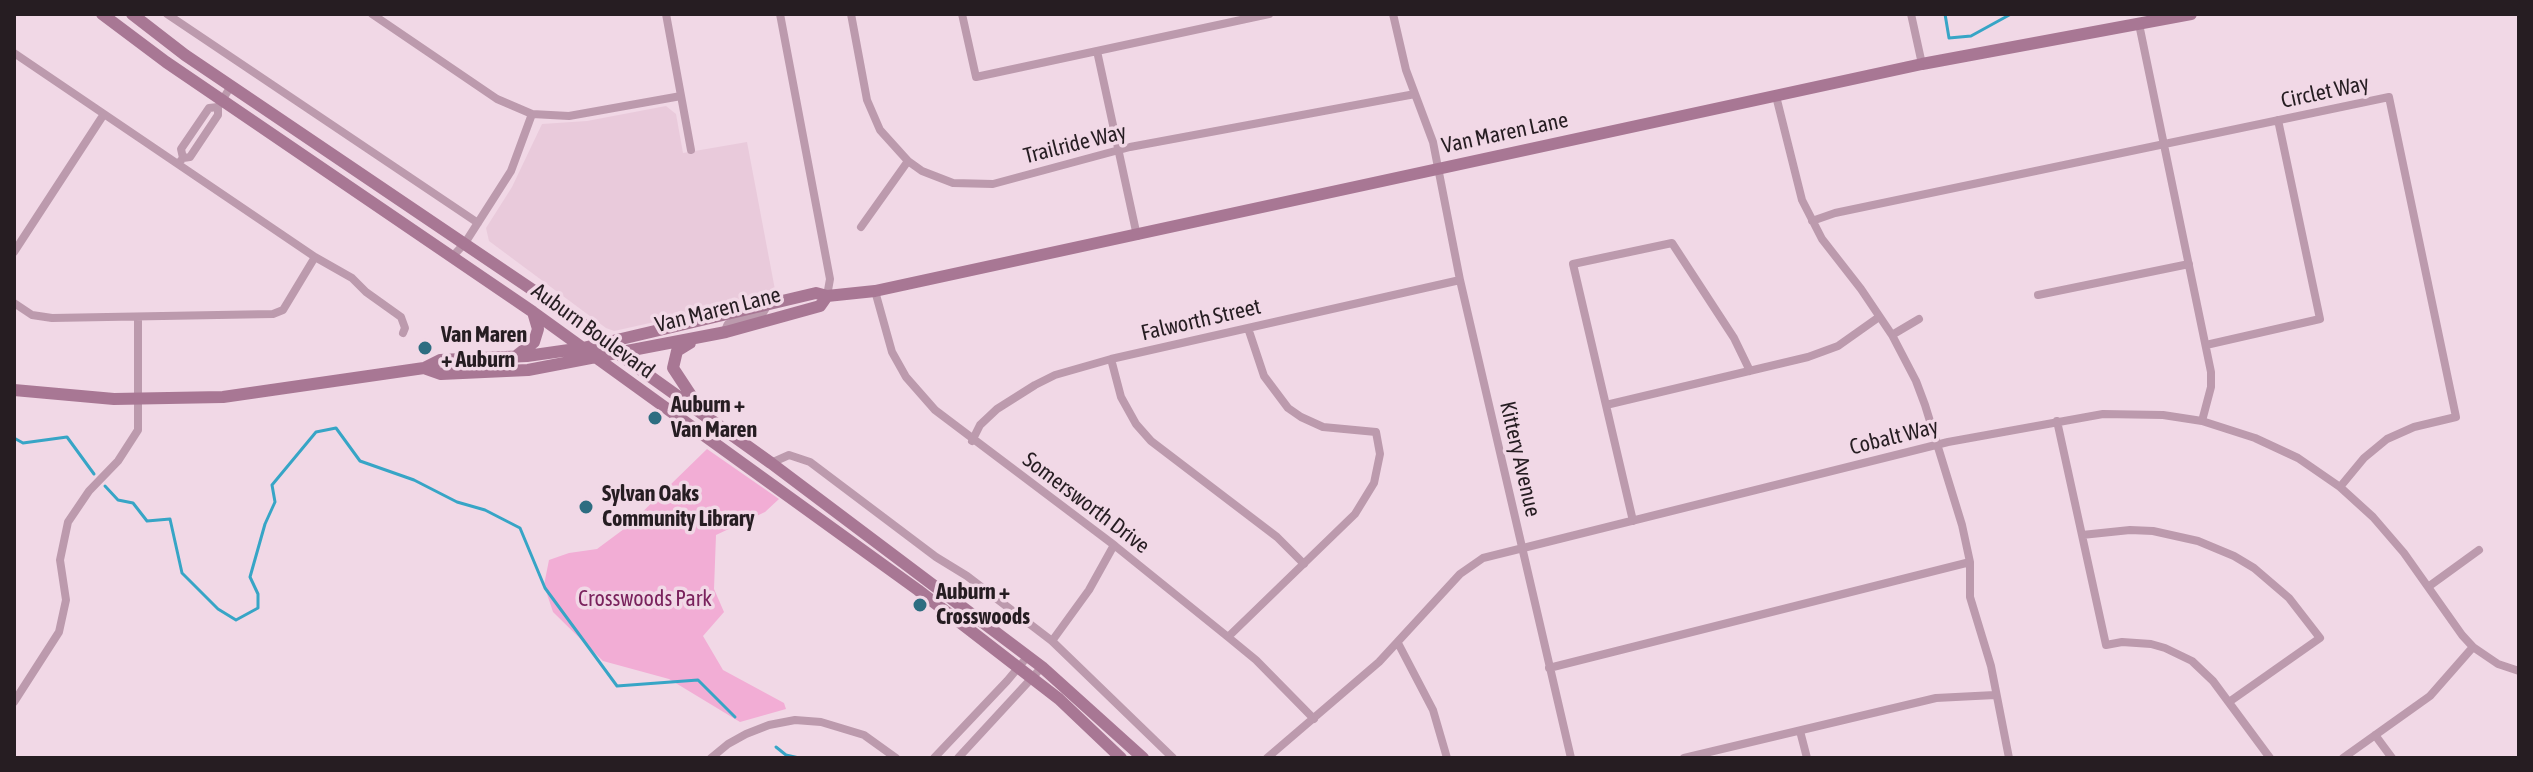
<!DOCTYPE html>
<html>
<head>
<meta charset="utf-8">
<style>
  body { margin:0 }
  #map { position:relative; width:2533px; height:772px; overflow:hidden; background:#f1d8e6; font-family:"Asap Condensed",sans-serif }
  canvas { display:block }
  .frame { position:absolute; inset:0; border:16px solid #261d22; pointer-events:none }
</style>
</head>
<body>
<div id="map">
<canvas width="2533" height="772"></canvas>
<div class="frame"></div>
</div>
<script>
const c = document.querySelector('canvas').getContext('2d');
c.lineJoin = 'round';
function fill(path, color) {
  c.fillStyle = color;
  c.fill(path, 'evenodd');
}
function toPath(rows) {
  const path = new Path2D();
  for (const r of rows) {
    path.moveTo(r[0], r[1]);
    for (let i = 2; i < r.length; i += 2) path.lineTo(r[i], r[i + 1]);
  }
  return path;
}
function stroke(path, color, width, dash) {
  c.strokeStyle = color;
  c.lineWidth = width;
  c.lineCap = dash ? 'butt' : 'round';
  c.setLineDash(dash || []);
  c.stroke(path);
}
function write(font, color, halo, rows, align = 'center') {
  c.font = font + ' "Asap Condensed",sans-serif';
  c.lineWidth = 7;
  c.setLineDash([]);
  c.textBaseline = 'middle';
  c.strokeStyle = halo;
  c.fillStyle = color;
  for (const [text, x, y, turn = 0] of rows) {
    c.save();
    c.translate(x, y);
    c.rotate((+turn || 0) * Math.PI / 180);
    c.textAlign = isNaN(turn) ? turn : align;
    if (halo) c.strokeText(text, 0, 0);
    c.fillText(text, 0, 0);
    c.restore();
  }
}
const built = toPath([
  [666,106,676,114,683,153,747,142,776,295,614,331,606,328,489,241,486,228,512,187,542,124,587,121]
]);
const green = toPath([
  [707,449,779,499,765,512,716,535,714,589,724,612,703,636,723,670,784,703,786,709,740,722,669,679,603,661,553,612,544,585,549,560,569,553,597,549,628,526]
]);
const stream = toPath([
  [1945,14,1949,38,1971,36,2011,14],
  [14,438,23,443,67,437,94,474],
  [105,486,118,500,133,503,147,521,170,519,182,573,218,609,236,620,258,608,258,594,250,577,265,524,275,502,272,485,316,432,336,428,360,461,414,480,457,502,485,510,520,528,545,588,617,686,698,680,735,717],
  [776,747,786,755,799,758]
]);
const minor = toPath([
  [167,14,478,223],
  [372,14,497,99,532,114,569,116,681,96],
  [666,14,691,150],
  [780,14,830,279,827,296],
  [851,14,867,100,880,130,908,161,922,171,953,183,993,184,1130,147,1415,94],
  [962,14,976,77,1269,14],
  [1393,14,1406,70,1433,142,1460,280,1571,758],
  [1911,14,1922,64],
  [2139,24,2211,372,2211,387,2202,421],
  [1097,51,1137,236],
  [14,53,315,257,352,278,366,292,401,317,405,328,403,333],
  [1776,96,1802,200,1822,239,1861,289,1892,335,1916,381,1925,405,1962,525,1970,562,1970,597,1991,666,2009,758],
  [183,158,181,149,209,108,218,107],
  [178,164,183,158,190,157,218,115,218,107,231,86],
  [1812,221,1835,213,2389,97,2456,417,2414,427,2387,439,2364,458,2340,487],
  [861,227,908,161],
  [14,252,104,114],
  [453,256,465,243,511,171,532,114],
  [875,291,892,352,906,377,935,410,1114,545,1228,637,1256,660,1314,719],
  [2038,295,2189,264],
  [14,303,32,315,52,318,273,314,283,310,315,257],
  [1892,335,1919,319],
  [2206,345,2320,319,2278,120],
  [1111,359,1121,397,1136,424,1151,441,1277,537,1304,564],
  [1606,405,1808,357,1838,346,1879,317],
  [2057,421,2106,645,2122,642,2151,644,2165,648,2192,661,2213,681,2270,758],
  [972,441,980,425,997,409,1035,385,1055,375,1111,359,1460,280],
  [771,463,789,455,810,462,936,557,967,576,1052,641,1173,758],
  [1633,521,1573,264,1672,243,1734,338,1750,371],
  [2082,535,2130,530,2153,531,2198,541,2234,556,2254,568,2289,598,2320,638,2229,702],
  [2428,587,2479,550],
  [1228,637,1355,514,1374,483,1380,454,1376,432,1323,427,1301,417,1288,408,1264,376,1248,328],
  [1052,641,1089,590,1114,545],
  [1398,643,1433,710,1447,758],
  [1549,668,1970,562],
  [14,702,59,632,66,600,60,560,68,522,89,491,118,461,138,430,138,317],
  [1800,731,1807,758],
  [2375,735,2392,758],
  [711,758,728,744,746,734,769,725,795,720,821,722,864,735,896,758],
  [934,758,1007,681,1028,656],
  [958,758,1042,667],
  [1267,758,1379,662,1460,574,1483,558,1948,442,2103,414,2163,415,2202,421,2255,438,2298,458,2340,487,2373,517,2404,553,2462,635,2473,647,2498,664,2519,671],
  [1684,758,1936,698,1995,695],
  [2343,758,2430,696,2473,647]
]);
const tertiary = toPath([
  [726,332,729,325,760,315,766,305]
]);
const secondary = toPath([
  [102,14,166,62,533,312,918,590,1059,699,1121,758],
  [132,14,185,55,586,326,616,352,771,463,1042,667,1143,758],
  [690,343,677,351,673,368,698,406],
  [515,357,534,342,538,329,533,312],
  [424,368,441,374,528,370,726,332,820,306,827,296],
  [14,390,114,399,223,397,424,368,440,360,527,356,583,348,816,293,827,296,875,291,1922,64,2191,14]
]);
const markers = [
  [425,348,8,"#2d6d81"],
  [655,418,8,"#2d6d81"],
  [586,507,8,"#2d6d81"],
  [920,605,8,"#2d6d81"]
];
const streetNames = [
  ["Circlet Way",2325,92,-12],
  ["Van Maren Lane",1505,133,-12],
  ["Trailride Way",1075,144,-14],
  ["Van Maren Lane",718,310,-14],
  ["Falworth Street",1201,320,-13],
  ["Auburn Boulevard",593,331,36],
  ["Cobalt Way",1894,437,-14],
  ["Kittery Avenue",1520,459,77],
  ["Somersworth Drive",1086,503,37]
];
const poiNames = [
  ["Van Maren",441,335],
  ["+ Auburn",441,360],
  ["Auburn +",671,405],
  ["Van Maren",671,430],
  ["Sylvan Oaks",602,494],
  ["Community Library",602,519],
  ["Auburn +",936,592],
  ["Crosswoods",936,617]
];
const parkNames = [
  ["Crosswoods Park",645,599]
];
fill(built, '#e9cadb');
fill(green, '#f2add5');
stroke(stream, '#37a5c6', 3);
stroke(minor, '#bc9aad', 8);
stroke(tertiary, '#bc9aad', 11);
stroke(secondary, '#a87794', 12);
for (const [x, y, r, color] of markers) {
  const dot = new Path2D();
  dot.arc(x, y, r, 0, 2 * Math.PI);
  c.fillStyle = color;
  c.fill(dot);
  stroke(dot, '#f1d8e6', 3);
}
write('22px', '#261d22', '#f1d8e6', streetNames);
write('bold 22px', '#261d22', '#f1d8e6', poiNames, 'left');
write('22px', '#7a225d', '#f1d8e6', parkNames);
</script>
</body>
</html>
